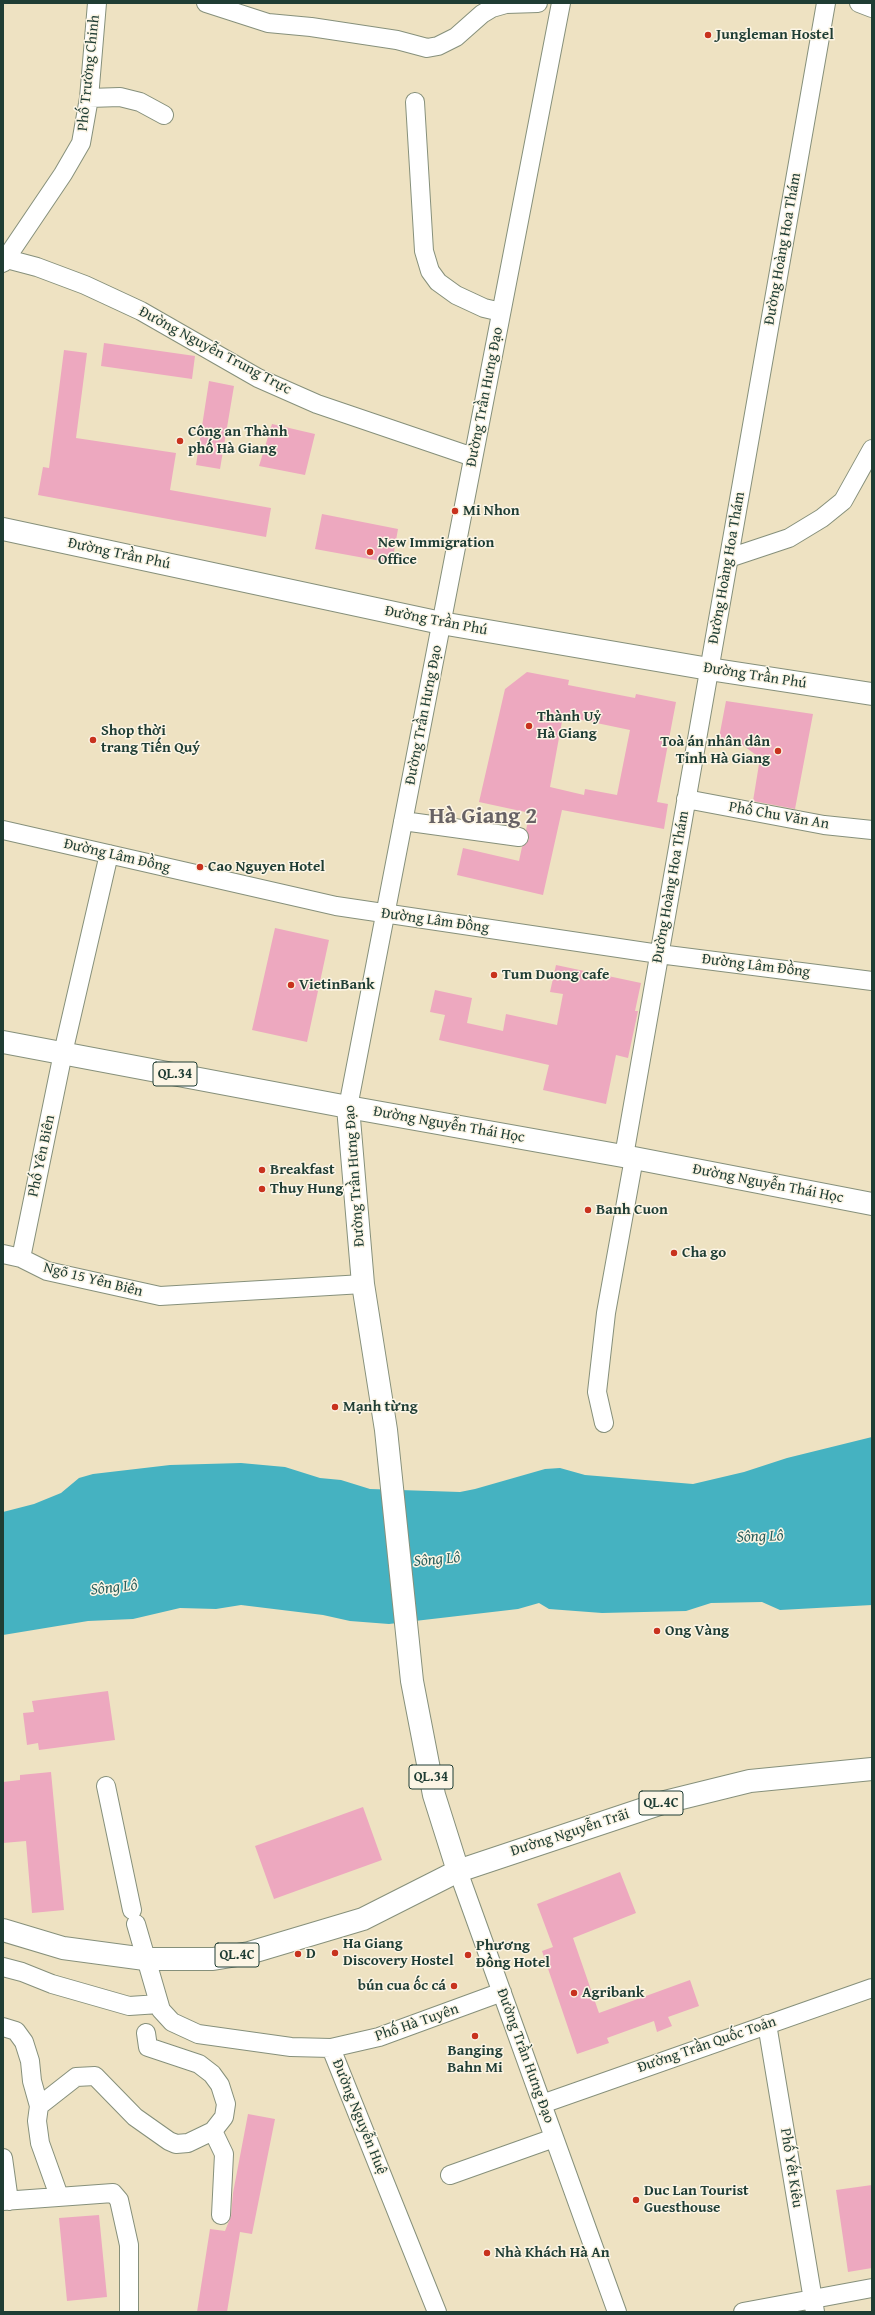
<!DOCTYPE html>
<html>
<head>
<meta charset="utf-8">
<style>
  body { margin:0 }
  #map { position:relative; width:875px; height:2315px; overflow:hidden; background:#eee2c2; font-family:"Gentium Book Plus",serif }
  canvas { display:block }
  .frame { position:absolute; inset:0; border:4px solid #1f3d34; pointer-events:none }
</style>
</head>
<body>
<div id="map">
<canvas width="875" height="2315"></canvas>
<div class="frame"></div>
</div>
<script>
const c = document.querySelector('canvas').getContext('2d');
c.lineJoin = 'round';
function fill(path, color) {
  c.fillStyle = color;
  c.fill(path, 'evenodd');
}
function toPath(rows) {
  const path = new Path2D();
  for (const r of rows) {
    path.moveTo(r[0], r[1]);
    for (let i = 2; i < r.length; i += 2) path.lineTo(r[i], r[i + 1]);
  }
  return path;
}
function stroke(path, color, width, dash) {
  c.strokeStyle = color;
  c.lineWidth = width;
  c.lineCap = dash ? 'butt' : 'round';
  c.setLineDash(dash || []);
  c.stroke(path);
}
function write(font, color, halo, rows, align = 'center') {
  c.font = font + ' "Gentium Book Plus",serif';
  c.lineWidth = 3;
  c.setLineDash([]);
  c.textBaseline = 'middle';
  c.strokeStyle = halo;
  c.fillStyle = color;
  for (const [text, x, y, turn = 0] of rows) {
    c.save();
    c.translate(x, y);
    c.rotate((+turn || 0) * Math.PI / 180);
    c.textAlign = isNaN(turn) ? turn : align;
    if (halo) c.strokeText(text, 0, 0);
    c.fillText(text, 0, 0);
    c.restore();
  }
}
const water = toPath([
  [872,1437,872,1605,780,1610,762,1602,711,1603,686,1611,602,1613,549,1609,539,1603,518,1609,389,1624,350,1621,323,1615,241,1605,216,1609,180,1608,133,1619,88,1621,3,1635,3,1512,34,1504,61,1493,79,1478,93,1474,170,1465,241,1463,285,1467,320,1478,341,1480,370,1489,460,1492,475,1489,545,1469,560,1468,585,1475,693,1484,744,1472,787,1458]
]);
const building = toPath([
  [104,343,195,356,192,379,101,366],
  [64,350,87,353,76,438,176,453,170,490,271,508,266,537,38,495,43,467,49,468],
  [209,381,234,386,220,469,196,465],
  [272,424,315,434,305,475,259,466],
  [322,514,398,529,392,563,315,549],
  [527,672,569,680,568,685,635,698,636,694,676,702,657,802,668,804,664,829,562,810,543,895,457,875,463,848,519,861,522,847,529,839,526,830,530,813,479,802,505,689],
  [563,716,630,730,617,795,585,789,584,795,550,787],
  [726,701,813,714,795,809,753,801,760,758,740,743,719,738],
  [275,928,329,940,307,1042,252,1030],
  [556,965,641,983,635,1011,638,1011,628,1058,616,1055,606,1104,543,1090,549,1065,439,1040,445,1015,430,1012,435,990,472,998,467,1023,503,1031,506,1014,557,1025,563,994,550,992],
  [108,1691,115,1740,39,1750,38,1743,27,1745,23,1713,34,1712,32,1701],
  [51,1772,64,1910,32,1913,26,1841,3,1843,3,1782,20,1780,20,1775],
  [363,1807,382,1860,274,1899,255,1846],
  [620,1872,636,1913,573,1938,599,2013,690,1980,699,2006,668,2017,672,2026,657,2032,654,2021,607,2038,609,2043,577,2054,542,1951,553,1947,537,1904],
  [248,2114,275,2119,252,2234,240,2232,227,2312,197,2312,210,2229,225,2231,231,2216,233,2193],
  [872,2185,872,2268,848,2272,836,2190],
  [99,2215,107,2297,67,2301,59,2218]
]);
const minor = toPath([
  [206,3,268,23,311,27,397,40,427,48,438,46,456,37,482,14,492,8,506,4,538,3],
  [859,3,872,8],
  [89,98,120,97,140,102,164,115],
  [415,102,424,251,430,271,438,282,456,295,484,308,501,312],
  [3,258,37,267,85,285,141,311,258,378,317,404,473,457],
  [3,263,63,174,81,143,89,98,97,3],
  [729,558,789,538,822,518,843,501,872,449],
  [686,799,824,825,872,830],
  [403,821,519,837],
  [3,830,336,906,659,954,872,981],
  [348,1107,561,3],
  [624,1156,826,3],
  [3,1254,21,1258,47,1271,160,1296,363,1284],
  [21,1258,63,1053,109,854],
  [604,1423,597,1392,606,1313,634,1158],
  [106,1786,132,1910],
  [458,1871,617,2312],
  [136,1924,161,2010,172,2022,198,2034,291,2047,331,2048,379,2037,502,1992],
  [3,1967,22,1972,52,1984,129,2006,159,2004],
  [767,2024,815,2312],
  [3,2027,16,2031,24,2042,30,2061,32,2081,39,2106,37,2121,40,2143,59,2196],
  [331,2048,437,2312],
  [542,2104,872,1988],
  [39,2106,76,2077,95,2076,135,2117,169,2141,176,2144,188,2143,213,2131,224,2117,226,2104,220,2085,212,2074,199,2064,148,2047,146,2033],
  [213,2131,224,2154,221,2215],
  [3,2158,9,2201],
  [450,2175,554,2138],
  [3,2201,113,2193,119,2200,129,2245,129,2312],
  [743,2312,872,2288]
]);
const major = toPath([
  [3,529,441,623,709,669,872,694],
  [348,1107,634,1158,872,1204]
]);
const highway = toPath([
  [3,1042,348,1107,363,1284,386,1430,412,1681,434,1795,458,1871],
  [3,1930,63,1948,145,1959,213,1959,249,1953,363,1919,458,1871,665,1802,750,1781,872,1769]
]);
const markers = [
  [708,35,4,"#c8321e"],
  [180,441,4,"#c8321e"],
  [455,511,4,"#c8321e"],
  [370,552,4,"#c8321e"],
  [529,726,4,"#c8321e"],
  [93,740,4,"#c8321e"],
  [778,751,4,"#c8321e"],
  [200,867,4,"#c8321e"],
  [494,975,4,"#c8321e"],
  [291,985,4,"#c8321e"],
  [262,1170,4,"#c8321e"],
  [262,1189,4,"#c8321e"],
  [588,1210,4,"#c8321e"],
  [674,1253,4,"#c8321e"],
  [335,1407,4,"#c8321e"],
  [657,1631,4,"#c8321e"],
  [335,1953,4,"#c8321e"],
  [298,1954,4,"#c8321e"],
  [468,1955,4,"#c8321e"],
  [454,1986,4,"#c8321e"],
  [574,1993,4,"#c8321e"],
  [475,2036,4,"#c8321e"],
  [636,2200,4,"#c8321e"],
  [487,2253,4,"#c8321e"]
];
const shields = [
  [175,1074,44],
  [431,1777,44],
  [661,1803,44],
  [237,1955,44]
];
const shieldNames = [
  ["QL.34",175,1074],
  ["QL.34",431,1777],
  ["QL.4C",661,1803],
  ["QL.4C",237,1955]
];
const poiNames = [
  ["Jungleman Hostel",716,35],
  ["Công an Thành",188,432],
  ["phố Hà Giang",188,449],
  ["Mi Nhon",463,511],
  ["New Immigration",378,543],
  ["Office",378,560],
  ["Thành Uỷ",537,717],
  ["Hà Giang",537,734],
  ["Shop thời",101,731],
  ["trang Tiến Quý",101,748],
  ["Toà án nhân dân",770,742,"right"],
  ["Tỉnh Hà Giang",770,759,"right"],
  ["Cao Nguyen Hotel",208,867],
  ["Tum Duong cafe",502,975],
  ["VietinBank",299,985],
  ["Breakfast",270,1170],
  ["Thuy Hung",270,1189],
  ["Banh Cuon",596,1210],
  ["Cha go",682,1253],
  ["Mạnh từng",343,1407],
  ["Ong Vàng",665,1631],
  ["Ha Giang",343,1944],
  ["Discovery Hostel",343,1961],
  ["Phương",476,1946],
  ["Đồng Hotel",476,1963],
  ["D",306,1954],
  ["bún cua ốc cá",446,1986,"right"],
  ["Agribank",582,1993],
  ["Banging",475,2051,"center"],
  ["Bahn Mi",475,2068,"center"],
  ["Duc Lan Tourist",644,2191],
  ["Guesthouse",644,2208],
  ["Nhà Khách Hà An",495,2253]
];
const streetNames = [
  ["Phố Trường Chinh",89,73,-84],
  ["Đường Hoàng Hoa Thám",783,249,-80],
  ["Đường Nguyễn Trung Trực",215,351,28],
  ["Đường Trần Hưng Đạo",485,397,-79],
  ["Đường Trần Phú",119,554,12],
  ["Đường Hoàng Hoa Thám",727,568,-80],
  ["Đường Trần Phú",436,621,11],
  ["Đường Trần Phú",755,676,9],
  ["Đường Trần Hưng Đạo",424,715,-79],
  ["Phố Chu Văn An",779,816,10],
  ["Đường Lâm Đồng",117,856,13],
  ["Đường Hoàng Hoa Thám",671,887,-80],
  ["Đường Lâm Đồng",435,921,8],
  ["Đường Lâm Đồng",756,966,7],
  ["Đường Nguyễn Thái Học",449,1125,10],
  ["Phố Yên Biên",42,1156,-78],
  ["Đường Trần Hưng Đạo",355,1176,-94],
  ["Đường Nguyễn Thái Học",768,1184,11],
  ["Ngõ 15 Yên Biên",93,1280,14],
  ["Đường Nguyễn Trãi",570,1833,-18],
  ["Phố Hà Tuyên",417,2023,-19],
  ["Đường Trần Quốc Toản",707,2045,-19],
  ["Đường Trần Hưng Đạo",525,2056,70],
  ["Đường Nguyễn Huệ",359,2117,68],
  ["Phố Yết Kiêu",791,2168,81]
];
const waterNames = [
  ["Sông Lô",760,1537,-2],
  ["Sông Lô",437,1560,-5],
  ["Sông Lô",114,1588,-6]
];
const townNames = [
  ["Hà Giang 2",483,817]
];
fill(water, '#45b2c1');
fill(building, '#eda8bf');
stroke(minor, '#86907b', 20);
stroke(major, '#86907b', 24);
stroke(highway, '#86907b', 24);
stroke(minor, '#fff', 18);
stroke(major, '#fff', 22);
stroke(highway, '#fff', 22);
for (const [x, y, r, color] of markers) {
  const dot = new Path2D();
  dot.arc(x, y, r, 0, 2 * Math.PI);
  c.fillStyle = color;
  c.fill(dot);
  stroke(dot, '#fcf5e5', 1.5);
}
for (const [x, y, w] of shields) {
  const box = new Path2D();
  box.roundRect(x - w / 2, y - 12, w, 24, 3);
  c.fillStyle = '#fcf5e5';
  c.fill(box);
  stroke(box, '#1f3d34', 1);
}
write('bold 14px', '#1f3d34', null, shieldNames);
write('bold 15px', '#1f3d34', '#fcf5e5', poiNames, 'left');
write('15px', '#1f3d34', '#fcf5e5', streetNames);
write('italic 16px', '#2a605e', '#fcf5e5', waterNames);
write('bold 23px', '#676265', '#fcf5e5', townNames);
</script>
</body>
</html>
